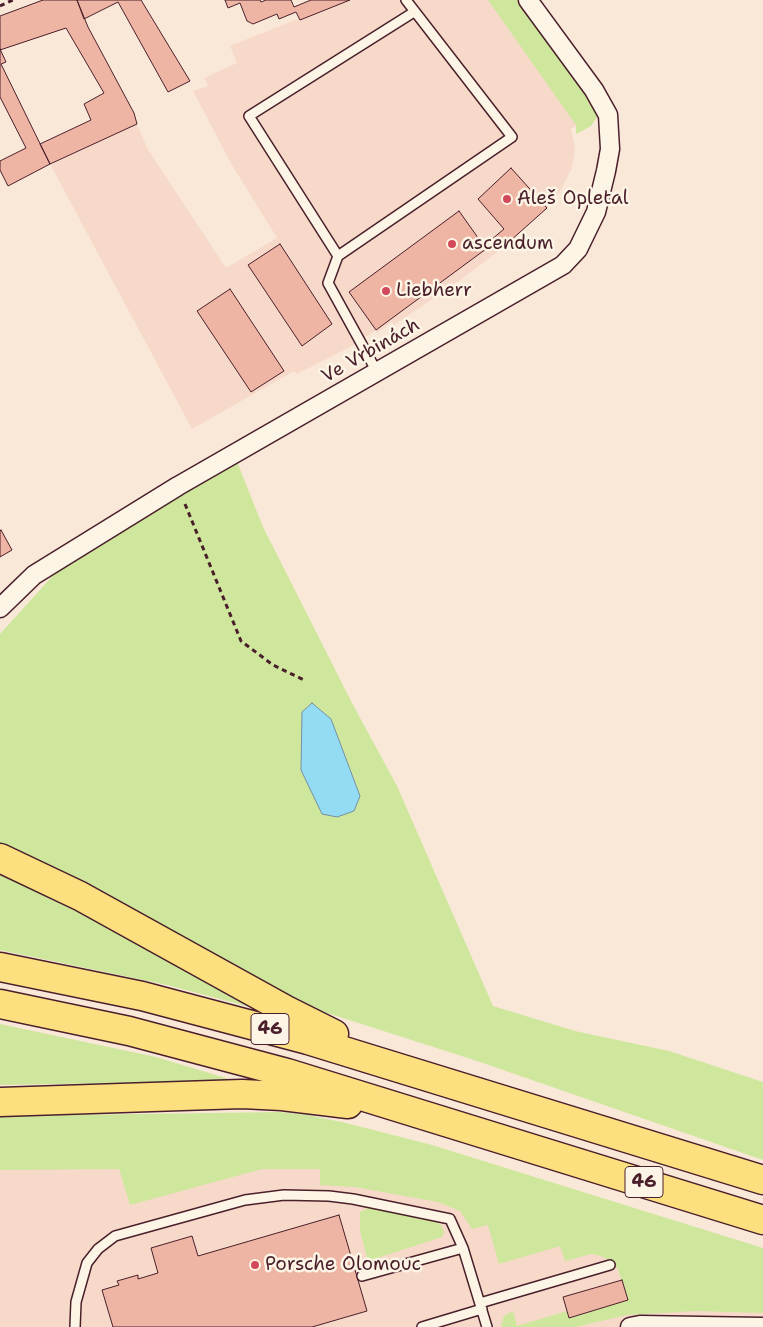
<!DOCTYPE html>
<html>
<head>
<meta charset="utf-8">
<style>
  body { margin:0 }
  canvas { display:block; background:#f9e8d8 }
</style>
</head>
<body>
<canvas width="763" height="1327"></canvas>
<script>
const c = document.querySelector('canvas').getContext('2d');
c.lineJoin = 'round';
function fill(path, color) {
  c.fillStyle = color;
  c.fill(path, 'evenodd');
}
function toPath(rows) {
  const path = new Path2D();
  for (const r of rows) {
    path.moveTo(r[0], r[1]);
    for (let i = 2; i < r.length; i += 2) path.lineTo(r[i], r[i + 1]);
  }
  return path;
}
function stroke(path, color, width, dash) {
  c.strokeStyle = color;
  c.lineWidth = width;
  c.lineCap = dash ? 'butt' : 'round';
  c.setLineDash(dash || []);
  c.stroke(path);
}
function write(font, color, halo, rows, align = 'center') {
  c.font = font + ' "Shantell Sans",sans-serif';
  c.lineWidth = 5;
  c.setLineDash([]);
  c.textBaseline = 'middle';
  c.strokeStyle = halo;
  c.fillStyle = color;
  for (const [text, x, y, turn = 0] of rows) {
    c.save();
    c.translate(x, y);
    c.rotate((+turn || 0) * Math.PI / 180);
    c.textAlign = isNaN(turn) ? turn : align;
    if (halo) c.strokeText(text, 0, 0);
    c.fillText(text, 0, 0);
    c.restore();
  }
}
const built = toPath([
  [345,0,489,0,577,125,571,129,575,148,572,168,559,193,547,208,500,250,459,281,394,325,392,322,377,333,375,331,348,348,297,374,294,371,192,429,50,164,137,124,147,148,226,268,277,238,232,165,193,91,208,86,204,78,237,63,230,46],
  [358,1126,763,1249,763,1327,0,1327,0,1132]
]);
const green = toPath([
  [488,0,518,0,530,15,587,88,597,117,591,126,576,134,576,125],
  [236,459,263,527,352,703,397,786,493,1006,575,1031,669,1051,763,1082,763,1160,477,1061,318,1010,240,976,50,865,0,848,0,634,58,570,178,486],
  [0,872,126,933,153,953,250,1007,167,985,0,950],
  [0,1024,156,1057,236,1081,0,1085],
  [280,1112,308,1115,346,1123,432,1145,763,1248,763,1313,696,1311,627,1315,576,1327,501,1327,504,1316,513,1311,517,1326,567,1311,569,1317,628,1300,618,1269,612,1262,601,1256,591,1254,565,1261,560,1246,499,1264,488,1225,472,1229,460,1211,438,1202,355,1187,320,1185,320,1169,262,1169,130,1205,119,1169,0,1170,0,1116],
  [370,1207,431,1218,441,1225,444,1232,442,1237,368,1261,360,1231,360,1212]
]);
const water = toPath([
  [312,703,331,719,360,796,354,811,337,817,322,814,301,770,302,712,312,703]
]);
const building = toPath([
  [43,0,77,0,88,27,134,113,137,124,50,164,40,144,91,120,84,104,104,93,66,28,0,50,0,16,43,0],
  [77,0,141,0,190,81,168,92,118,2,84,19,77,0],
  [225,0,260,0,261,2,266,0,291,0,294,7,311,0,350,0,300,20,296,12,279,19,277,14,253,24,247,21,240,3,228,8,225,0],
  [0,49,6,62,1,64,50,164,8,186,0,170,0,161,26,148,0,97,0,49],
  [511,168,547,208,500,250,491,240,504,229,478,199,511,168],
  [459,211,486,249,376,330,349,292,459,211],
  [280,244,332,324,302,346,248,265,280,244],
  [230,289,284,371,251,392,197,311,230,289],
  [1,530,12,550,0,557,0,531,1,530],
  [339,1215,367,1311,312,1327,113,1327,102,1290,119,1285,117,1281,138,1275,138,1279,158,1273,151,1248,192,1236,198,1256,339,1215],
  [622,1280,628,1300,569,1318,563,1297,622,1280]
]);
const path = toPath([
  [0,6,13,0],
  [185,504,241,641,273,665,306,681]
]);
const service = toPath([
  [406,0,512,137,338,256,249,116,414,12],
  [338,256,328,283,377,372],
  [362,1276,463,1248],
  [480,1303,610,1265],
  [75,1327,76,1302,87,1263,98,1249,115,1236,245,1200,284,1195,329,1196,353,1199,450,1219,463,1248,487,1327],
  [422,1327,482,1309]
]);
const minor = toPath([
  [0,608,34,575,178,486,563,265,578,249,596,212,606,171,610,149,608,115,594,90,528,0],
  [630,1327,640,1325,763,1327]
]);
const primary = toPath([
  [0,858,80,896,286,1010,334,1034],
  [0,967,142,996,308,1040,763,1180],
  [0,1004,129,1031,287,1073,763,1220],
  [0,1102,242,1094,282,1096,348,1104]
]);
const markers = [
  [507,199,5,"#d1495b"],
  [452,244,5,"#d1495b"],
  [386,291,5,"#d1495b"],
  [255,1265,5,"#d1495b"]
];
const shields = [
  [270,1029,38],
  [644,1182,38]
];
const shieldNames = [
  ["46",270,1029],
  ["46",644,1182]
];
const poiNames = [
  ["Aleš Opletal",517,199],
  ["ascendum",462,244],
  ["Liebherr",396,291],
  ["Porsche Olomouc",265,1265]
];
const streetNames = [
  ["Ve Vrbinách",371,351,-30]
];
fill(built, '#f6d9c9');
fill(green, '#cfe79d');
fill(water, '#93dcf4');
stroke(water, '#7690a4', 1);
fill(building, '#eeb5a5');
stroke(building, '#4a1f2b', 1);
stroke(service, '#4a1f2b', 12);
stroke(minor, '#4a1f2b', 21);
stroke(primary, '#4a1f2b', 31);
stroke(path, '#4a1f2b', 3, [5, 4]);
stroke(service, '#fcf5e5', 9);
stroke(minor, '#fcf5e5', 18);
stroke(primary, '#fce080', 28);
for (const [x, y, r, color] of markers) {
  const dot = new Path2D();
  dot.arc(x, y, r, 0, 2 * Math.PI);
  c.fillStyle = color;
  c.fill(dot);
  stroke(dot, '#fcf5e5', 2);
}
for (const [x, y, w] of shields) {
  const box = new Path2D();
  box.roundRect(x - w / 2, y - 15.5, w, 31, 4);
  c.fillStyle = '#fcf5e5';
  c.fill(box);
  stroke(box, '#4a1f2b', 1);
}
write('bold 18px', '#4a1f2b', null, shieldNames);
write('19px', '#4a1f2b', '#fcf5e5', poiNames, 'left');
write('19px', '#4a1f2b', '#fcf5e5', streetNames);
</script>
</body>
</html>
